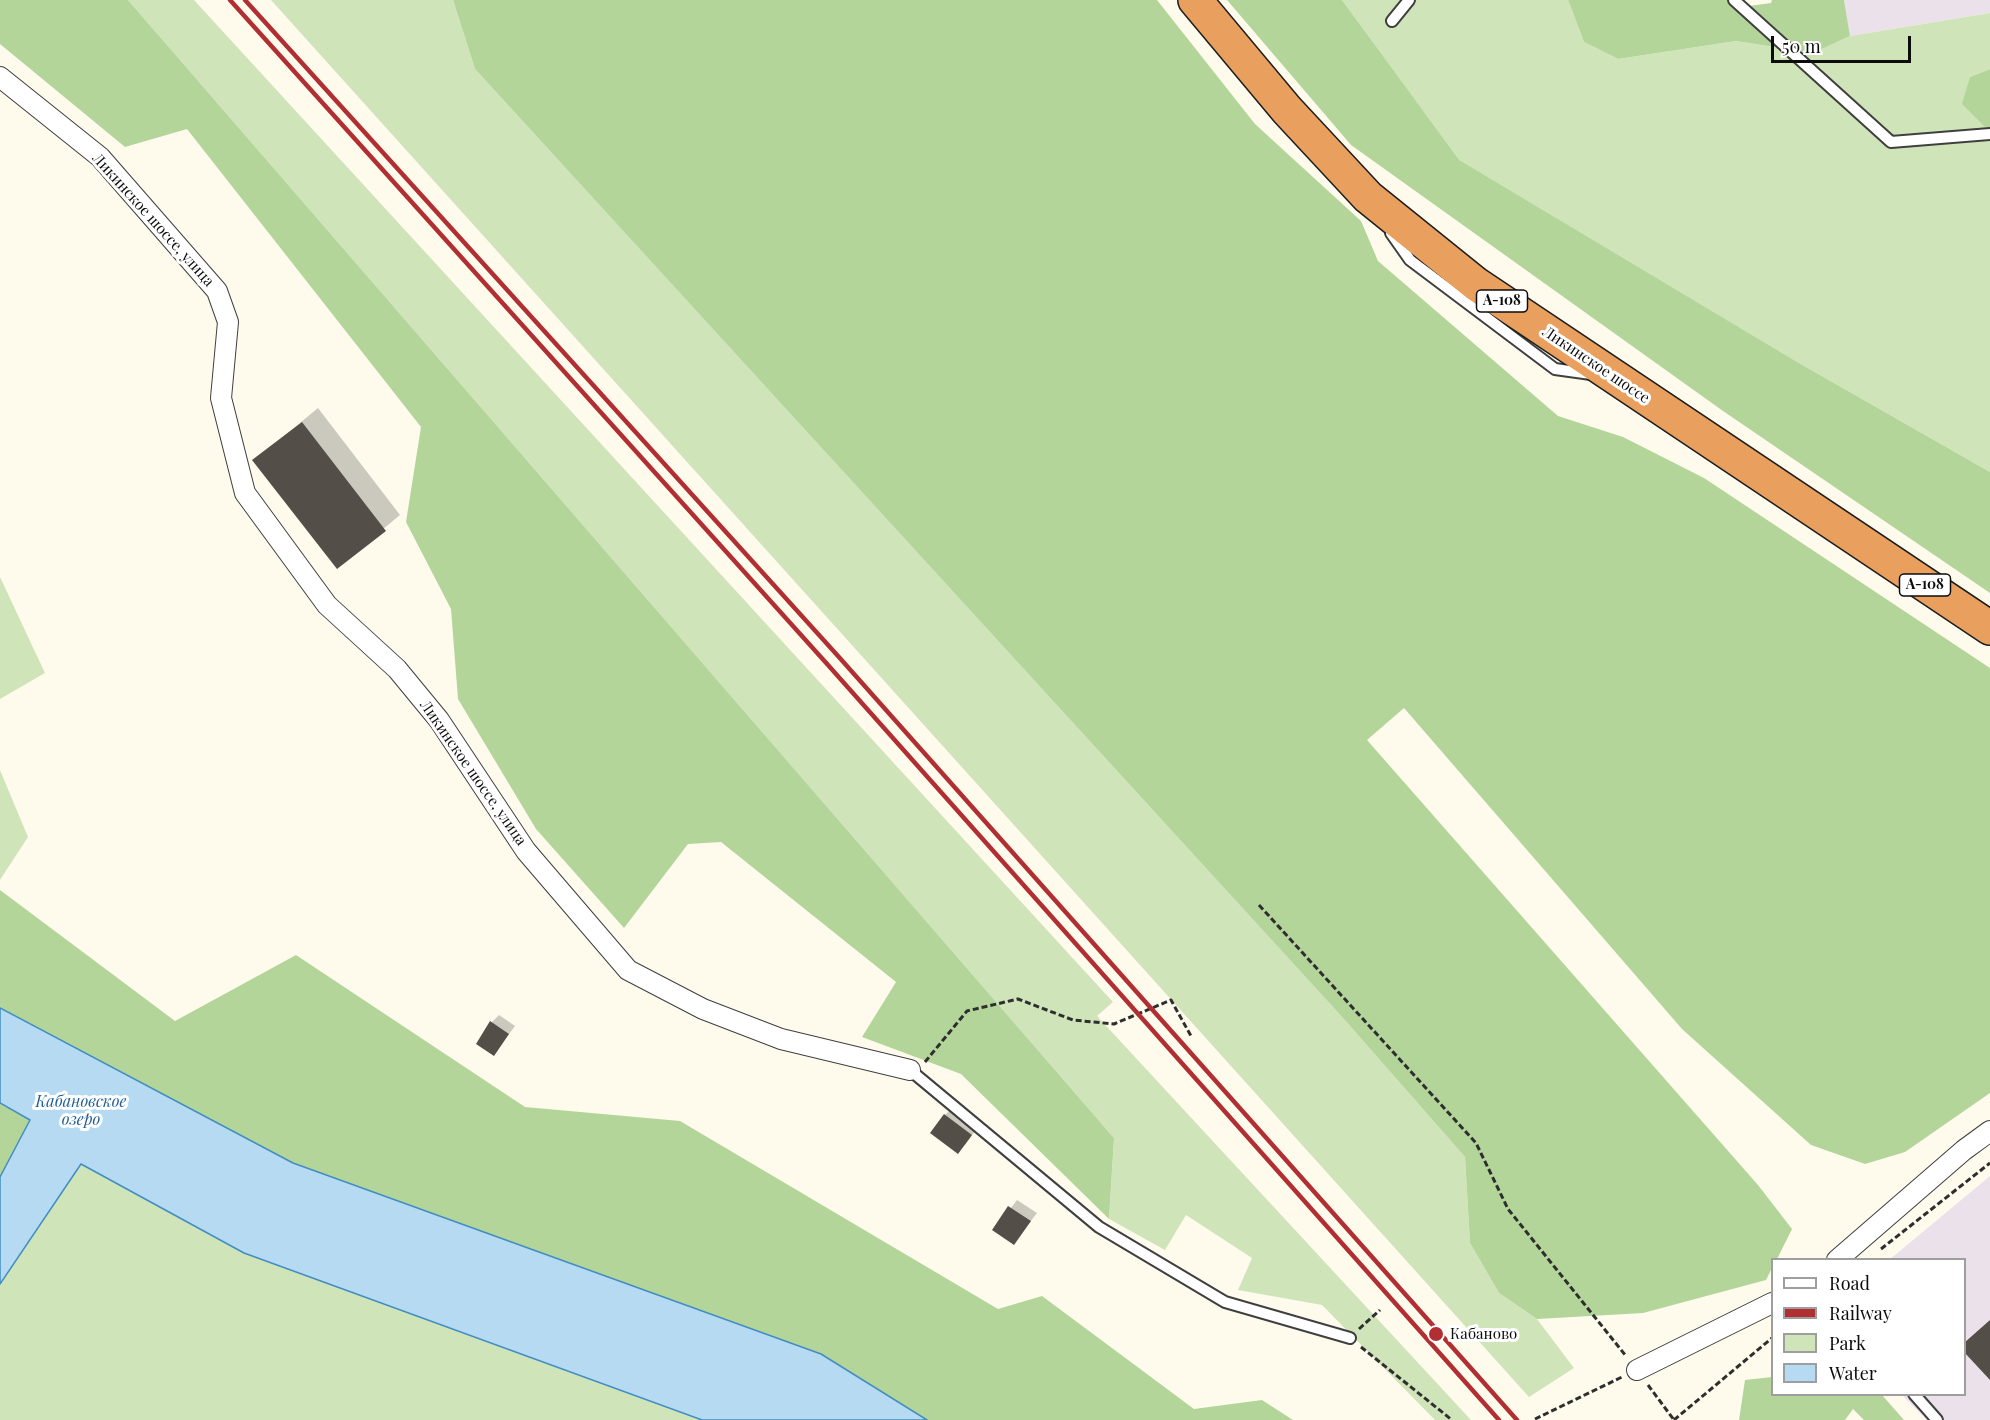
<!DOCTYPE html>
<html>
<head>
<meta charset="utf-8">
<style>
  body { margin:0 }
  #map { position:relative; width:1990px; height:1420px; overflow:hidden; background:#fefbed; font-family:"Playfair Display",serif }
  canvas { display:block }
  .legend { position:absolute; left:1771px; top:1258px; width:195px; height:138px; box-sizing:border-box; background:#fff; border:2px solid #9e9e9e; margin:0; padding:8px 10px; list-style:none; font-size:18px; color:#0c0c0c }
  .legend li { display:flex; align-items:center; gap:12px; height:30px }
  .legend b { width:30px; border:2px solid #9e9e9e }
  .scale { position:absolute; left:1771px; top:36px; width:140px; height:27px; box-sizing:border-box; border:3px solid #0c0c0c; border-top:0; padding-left:8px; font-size:18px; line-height:21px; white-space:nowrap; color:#0c0c0c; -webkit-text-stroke:4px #fff; paint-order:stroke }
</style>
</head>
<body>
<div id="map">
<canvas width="1990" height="1420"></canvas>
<ul class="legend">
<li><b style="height:8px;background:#fff"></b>Road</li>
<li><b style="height:8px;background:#b12f33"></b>Railway</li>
<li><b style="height:16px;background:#cfe5b9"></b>Park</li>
<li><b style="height:16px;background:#b5daf1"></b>Water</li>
</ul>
<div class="scale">50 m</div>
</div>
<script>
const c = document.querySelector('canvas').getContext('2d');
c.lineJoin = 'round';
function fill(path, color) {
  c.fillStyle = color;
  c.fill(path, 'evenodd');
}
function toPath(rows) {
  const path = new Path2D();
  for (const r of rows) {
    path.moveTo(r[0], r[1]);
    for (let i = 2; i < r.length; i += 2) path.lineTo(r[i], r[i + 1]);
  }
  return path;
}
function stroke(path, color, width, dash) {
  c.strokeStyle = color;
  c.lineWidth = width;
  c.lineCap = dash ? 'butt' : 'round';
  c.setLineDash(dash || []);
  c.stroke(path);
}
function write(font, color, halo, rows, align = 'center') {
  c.font = font + ' "Playfair Display",serif';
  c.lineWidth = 6;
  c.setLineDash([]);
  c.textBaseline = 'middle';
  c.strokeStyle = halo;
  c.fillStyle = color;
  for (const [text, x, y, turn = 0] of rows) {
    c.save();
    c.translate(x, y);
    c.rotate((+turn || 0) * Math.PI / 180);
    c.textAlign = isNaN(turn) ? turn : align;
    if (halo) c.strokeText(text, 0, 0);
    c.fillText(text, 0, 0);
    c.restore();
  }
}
const industrial = toPath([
  [1844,0,1990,0,1990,13,1850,36],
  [1990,1176,1990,1420,1927,1420,1902,1395,1964,1394,1964,1260,1889,1260]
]);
const green = toPath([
  [128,0,194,0,1113,1002,1097,1016,1471,1420,1435,1420,1322,1305,1238,1290,1252,1258,1186,1215,1165,1250,1109,1219,1114,1138],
  [271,0,453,0,475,69,1343,1018,1465,1157,1470,1243,1499,1293,1537,1319,1574,1368,1529,1397],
  [1342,0,1568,0,1584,42,1618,59,1736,41,1813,53,1850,36,1990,13,1990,69,1970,77,1990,132,1990,472,1799,363,1458,160],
  [0,577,45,673,0,699],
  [0,770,28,837,0,880],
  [81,1164,244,1253,702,1420,0,1420,0,1284]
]);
const forest = toPath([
  [0,0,128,0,1114,1138,1109,1219,961,1074,862,1037,896,982,721,842,688,844,624,928,536,829,458,699,451,609,406,522,421,427,187,129,125,147,0,44],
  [453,0,1157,0,1255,124,1361,221,1378,261,1558,416,1623,437,1704,478,1990,668,1990,1093,1905,1152,1865,1164,1811,1145,1682,1029,1404,708,1367,740,1758,1185,1792,1229,1777,1259,1772,1260,1772,1268,1766,1280,1643,1313,1537,1319,1499,1293,1470,1243,1465,1157,1343,1018,475,69],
  [1227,0,1342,0,1459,160,1799,363,1990,472,1990,593,1723,411,1351,145],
  [1568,0,1732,0,1734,8,1771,3,1772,0,1844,0,1850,36,1813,53,1736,41,1618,59,1584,42],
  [1990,69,1990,132,1962,104,1970,77],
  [0,890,175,1021,296,955,525,1107,680,1121,998,1309,1042,1296,1194,1409,1262,1400,1293,1420,927,1420,821,1354,293,1163,0,1008],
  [0,1103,30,1120,0,1177],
  [1772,1377,1772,1394,1882,1395,1904,1420,1864,1420,1853,1409,1845,1420,1739,1420,1745,1380]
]);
const water = toPath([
  [0,1008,293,1163,821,1354,927,1420,702,1420,244,1253,81,1164,0,1284,0,1177,30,1120,0,1103,0,1008]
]);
const shadow = toPath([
  [318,408,400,515,337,567,254,461],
  [499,1015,515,1026,494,1054,492,1022],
  [952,1108,978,1127,965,1145,945,1115],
  [1017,1200,1037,1213,1014,1243,994,1230]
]);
const building = toPath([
  [302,422,386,531,337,569,252,460],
  [490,1021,509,1034,494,1056,476,1044],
  [944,1114,972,1135,958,1154,930,1133],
  [1008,1206,1031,1221,1014,1245,992,1230],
  [1990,1320,1990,1380,1964,1352,1964,1343]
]);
const path = toPath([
  [1259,905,1476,1143,1508,1209,1626,1356],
  [925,1062,967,1011,1018,999,1073,1020,1114,1024,1171,1000,1191,1036],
  [1881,1249,1990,1163],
  [1359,1329,1380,1310],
  [1361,1347,1452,1420],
  [1648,1385,1674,1420],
  [1535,1419,1622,1377],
  [1674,1420,1772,1338]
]);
const lane = toPath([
  [1734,0,1891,142,1990,134],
  [1392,21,1409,0],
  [1391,233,1410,260,1555,369,1591,374],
  [910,1070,1099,1227,1225,1302,1350,1338],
  [1914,1394,1937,1420]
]);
const street = toPath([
  [0,77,100,157,217,291,228,322,221,398,245,493,327,605,397,669,439,720,526,851,628,970,703,1009,781,1039,910,1070],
  [1837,1260,1964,1150,1990,1131],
  [1637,1370,1772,1303]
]);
const highway = toPath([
  [1195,0,1287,110,1368,197,1476,284,1990,628]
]);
const rail = toPath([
  [230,0,828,665,1499,1420],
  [245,0,838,656,1517,1420]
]);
const markers = [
  [1436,1334,8,"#b12f33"]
];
const shields = [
  [1502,301,51],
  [1925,585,51]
];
const shieldNames = [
  ["А-108",1502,301],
  ["А-108",1925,585]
];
const streetNames = [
  ["Ликинское шоссе, улица",153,220,48],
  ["Ликинское шоссе",1596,365,34],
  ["Ликинское шоссе, улица",473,773,55]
];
const poiNames = [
  ["Кабаново",1450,1334]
];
const waterNames = [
  ["Кабановское",81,1102],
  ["озеро",81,1120]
];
fill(industrial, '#eae1ea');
fill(green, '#cfe5b9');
fill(forest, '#b3d59a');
fill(water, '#b5daf1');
stroke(water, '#428dc2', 1.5);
fill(shadow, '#0003');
fill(building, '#544e49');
stroke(lane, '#3f3f3f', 14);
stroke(street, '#3f3f3f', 22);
stroke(highway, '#1d1d1d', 36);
stroke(path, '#2e2e2e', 3, [6, 3]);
stroke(lane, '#fff', 10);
stroke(street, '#fff', 20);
stroke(highway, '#e9a05f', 33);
stroke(rail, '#b12f33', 4.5);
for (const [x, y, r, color] of markers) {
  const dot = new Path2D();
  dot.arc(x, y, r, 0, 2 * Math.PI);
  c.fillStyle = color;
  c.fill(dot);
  stroke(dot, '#fff', 2);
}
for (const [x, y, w] of shields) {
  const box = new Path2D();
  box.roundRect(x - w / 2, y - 11, w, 22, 4.5);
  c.fillStyle = '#fff';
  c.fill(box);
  stroke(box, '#0c0c0c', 1.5);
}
write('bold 14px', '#0c0c0c', null, shieldNames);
write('15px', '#0c0c0c', '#fff', streetNames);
write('15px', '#0c0c0c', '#fff', poiNames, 'left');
write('italic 16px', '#205f94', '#fff', waterNames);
</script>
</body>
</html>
